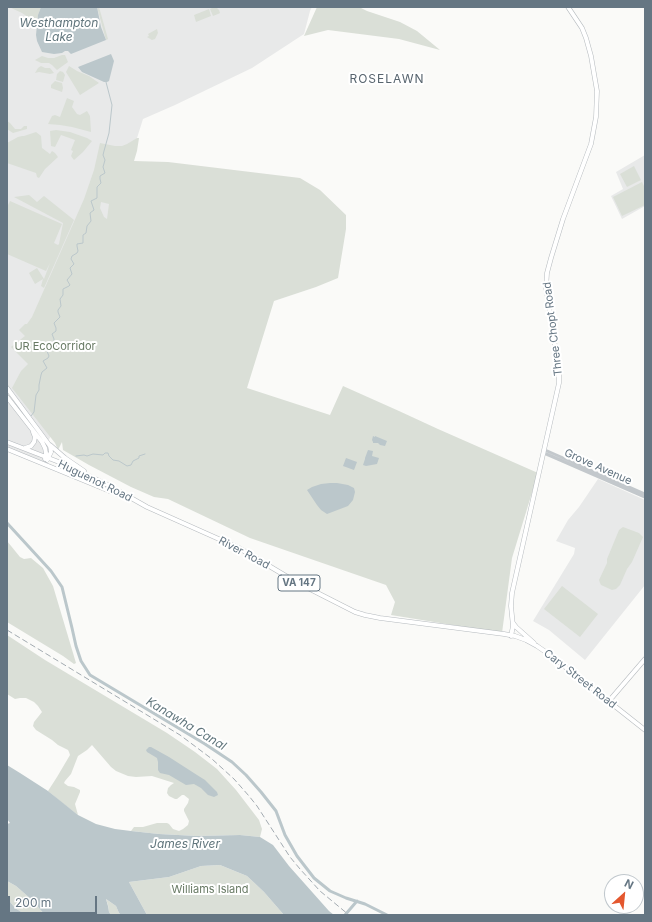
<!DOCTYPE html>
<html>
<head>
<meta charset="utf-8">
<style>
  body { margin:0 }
  #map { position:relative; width:652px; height:922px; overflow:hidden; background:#fafaf8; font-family:Inter,sans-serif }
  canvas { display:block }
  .frame { position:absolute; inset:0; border:8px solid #657683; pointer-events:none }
  .north { position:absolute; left:604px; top:874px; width:40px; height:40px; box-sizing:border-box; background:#fff; border:1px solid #c1c8cd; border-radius:50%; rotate:27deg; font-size:11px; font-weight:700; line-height:16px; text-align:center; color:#657683 }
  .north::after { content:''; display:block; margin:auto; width:14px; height:18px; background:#e4572e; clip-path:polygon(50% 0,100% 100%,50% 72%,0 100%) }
  .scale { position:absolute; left:8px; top:896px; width:89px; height:18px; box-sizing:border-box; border:2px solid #657683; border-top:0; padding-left:5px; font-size:12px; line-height:14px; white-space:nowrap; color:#657683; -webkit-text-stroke:3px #fff; paint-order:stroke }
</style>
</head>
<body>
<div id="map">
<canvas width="652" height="922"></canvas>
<div class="frame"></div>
<div class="north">N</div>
<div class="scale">200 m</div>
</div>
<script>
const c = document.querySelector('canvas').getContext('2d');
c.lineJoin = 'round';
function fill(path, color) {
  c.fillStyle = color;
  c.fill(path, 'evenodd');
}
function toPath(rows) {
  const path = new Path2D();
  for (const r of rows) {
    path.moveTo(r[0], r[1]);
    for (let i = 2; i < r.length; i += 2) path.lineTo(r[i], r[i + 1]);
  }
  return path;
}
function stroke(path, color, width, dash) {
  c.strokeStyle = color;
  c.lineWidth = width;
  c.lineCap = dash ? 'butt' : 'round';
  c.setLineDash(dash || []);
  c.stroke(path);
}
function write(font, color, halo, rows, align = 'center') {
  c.font = font + ' Inter,sans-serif';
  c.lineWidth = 4;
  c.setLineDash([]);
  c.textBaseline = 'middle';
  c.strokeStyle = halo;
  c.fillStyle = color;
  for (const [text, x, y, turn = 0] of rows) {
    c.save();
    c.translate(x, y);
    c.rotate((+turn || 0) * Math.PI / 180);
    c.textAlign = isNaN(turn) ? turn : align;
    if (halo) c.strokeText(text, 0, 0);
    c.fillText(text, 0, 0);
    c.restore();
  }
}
const built = toPath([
  [7,7,312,7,310,11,304,34,252,68,175,105,143,119,137,138,54,432,47,442,7,388],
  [645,155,645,206,622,219,611,196,623,189,616,172],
  [7,397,38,435,49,458,44,463,7,449],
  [598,479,645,500,645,585,585,660,549,630,533,621,574,554,575,548,556,541,568,520,579,507]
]);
const green = toPath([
  [9,7,41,7,39,12,37,20,28,17,22,13],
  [97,7,99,7,108,39,106,40],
  [214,7,216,7,219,10,220,13,218,14,213,16,210,9],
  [317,7,359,7,367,11,400,22,417,31,440,50,399,39,328,30,304,36],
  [209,9,211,16,196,22,194,15],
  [157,29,158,33,155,39,152,40,147,37,149,36,148,34],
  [62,55,65,55,68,62,57,70,52,65,49,63,41,63,35,60,42,56,48,58,54,58],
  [41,66,45,68,50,68,54,73,50,74,39,72,35,73,38,68],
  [69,66,77,71,89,76,99,83,80,95,66,72],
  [60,71,63,72,65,75,63,82,56,80,57,74],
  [55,81,62,83,63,88,62,92,51,88,51,85],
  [67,98,74,101,72,107,77,114,80,115,87,111,90,116,91,132,72,127,60,125,48,124,52,116,55,115,60,117],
  [7,121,10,123,15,129,21,129,24,126,27,126,27,129,13,133,7,129],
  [56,130,70,132,87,138,92,141,83,152,74,160,71,156,73,151,71,150,75,140,61,135,55,147,51,146,50,131],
  [36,132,41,136,42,148,50,154,52,151,55,153,58,157,45,169,39,178,37,177,36,173,7,163,7,143,18,137,22,136,24,136],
  [137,138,139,138,137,151,134,161,168,162,300,178,320,190,346,215,346,229,338,278,316,287,274,301,247,388,330,415,343,386,399,411,438,429,538,473,512,558,502,633,391,615,395,602,386,585,250,538,168,499,154,497,131,487,89,465,63,450,62,442,58,450,55,443,12,388,21,371,28,364,11,347,25,336,19,330,25,324,27,324,32,317,84,199,94,170,100,143,115,146,122,146,127,144],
  [101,202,109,204,107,219,104,217,100,208],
  [634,166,641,180,627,187,620,174],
  [642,182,645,188,645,205,622,216,613,197],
  [29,195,37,202,44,196,74,220,44,288,41,286,43,279,35,284,29,273,37,268,44,279,50,263,46,271,7,254,7,207,10,201,62,224,54,243,58,245,59,244,63,223,14,197],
  [623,527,639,533,643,537,632,562,627,569,620,585,616,589,612,590,601,585,600,583,599,580,607,563,607,559,619,530],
  [7,541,20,557,24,559,31,558,43,568,53,586,76,663,74,664,63,656,7,622],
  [562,586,598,614,580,637,544,609],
  [7,635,45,660,167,733,195,752,217,769,236,790,259,820,262,829,260,837,240,835,197,836,159,834,131,831,134,827,143,827,157,823,167,823,169,824,173,829,179,831,183,829,188,825,189,821,184,811,184,809,188,803,189,799,184,795,182,795,177,799,175,799,169,796,167,793,168,788,171,785,174,783,152,776,136,777,128,776,116,771,111,767,92,745,87,750,78,756,71,774,65,781,64,783,68,786,74,787,80,790,80,792,75,804,78,815,61,802,48,791,57,777,70,755,69,752,68,750,58,745,52,740,36,730,33,726,34,722,42,712,38,706,34,702,26,698,20,698,15,699,7,694],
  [220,865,247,876,264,892,284,915,147,915,129,882,169,877,201,866],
  [7,881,16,886,32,900,45,915,26,915,15,908,7,898],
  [106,899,116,906,119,913,121,915,111,915,109,912,108,905]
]);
const water = toPath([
  [41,7,97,7,101,27,106,40,71,54,68,51,65,51,62,53,54,54,42,52,37,41,36,35,38,15],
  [111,54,114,61,109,81,107,82,104,82,82,72,78,67],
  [373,436,375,437,375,436,387,441,385,446,380,445,378,443,373,443,373,442,372,440],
  [368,450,373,451,372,456,379,458,377,464,366,466,363,465,365,459,365,458],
  [346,458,357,462,354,470,343,466],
  [330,483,337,483,348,485,354,488,355,492,353,500,348,506,327,514,321,510,317,505,307,490,312,487,321,484],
  [149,747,151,747,169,757,197,775,205,780,217,792,218,795,214,797,208,795,201,788,194,784,186,785,169,775,160,773,158,770,158,762,157,758,147,752,146,750],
  [7,765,20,773,48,791,78,815,96,824,115,829,131,831,159,834,197,836,240,835,260,837,273,845,289,866,329,911,334,915,284,915,264,892,247,876,220,865,201,866,169,877,129,882,147,915,121,915,119,913,116,906,106,899,108,906,109,912,111,915,45,915,32,900,16,886,7,881,7,824,10,823,7,819],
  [7,898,15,908,26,915,7,915]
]);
const stream = toPath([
  [31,416,34,412,36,395,39,390,39,385,41,375,42,372,47,368,43,361,48,358,49,356,46,349,54,341,54,339,52,334,56,331,56,328,54,323,60,317,58,312,58,310,61,306,60,299,63,295,63,289,69,286,70,285,67,280,72,274,70,268,74,264,71,259,72,256,77,253,78,251,77,246,77,244,83,243,83,235,86,233,87,226,91,221,90,213,94,210,91,201,97,198,97,187,101,183,100,179,100,176,105,173,103,167,105,160,103,155,104,151,109,133,112,105,106,82],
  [76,456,84,455,87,456,93,454,103,455,105,453,108,453,109,456,113,460,119,461,127,466,131,465,133,461,139,458,139,456,145,454]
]);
const canal = toPath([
  [7,523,51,571,62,587,72,628,76,646,81,661,90,675,205,744,232,762,246,775,261,792,276,811,285,835,297,856,314,878,330,891,346,898,365,904,387,915],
  [345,915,357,901]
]);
const minor = toPath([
  [545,450,645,494],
  [544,453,645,497]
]);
const major = toPath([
  [7,388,50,446,51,452,47,460],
  [7,397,42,442,45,448,46,453,45,459],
  [7,442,64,464,110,486,147,507,239,548,296,582,355,612,365,615,380,618,504,634,515,636,526,640,537,646,550,655,645,730],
  [50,445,65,458,84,471],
  [25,448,31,446,34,442,35,437,33,432],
  [7,449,124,497],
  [513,623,516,627,534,643],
  [511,636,513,626,511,606,512,593,559,383,559,373,548,299,546,288,547,273,551,258,563,219,591,144,596,117,597,91,591,56,586,38,582,28,568,7],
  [609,701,645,659]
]);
const rail = toPath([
  [7,630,180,735,212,759,234,779,249,796,257,806,290,857,300,869,320,891,349,915]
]);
const shields = [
  [299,583,42]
];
const shieldNames = [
  ["VA 147",299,583]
];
const streetNames = [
  ["Three Chopt Road",553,329,-97],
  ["Grove Avenue",598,467,24],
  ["Huguenot Road",95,481,26],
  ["River Road",244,553,28],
  ["Cary Street Road",580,679,38]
];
const parkNames = [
  ["UR EcoCorridor",55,347],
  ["Williams Island",210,890]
];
const waterNames = [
  ["Westhampton",59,23],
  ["Lake",59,37],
  ["Kanawha Canal",186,724,31],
  ["James River",185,844]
];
const neighbourhoodNames = [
  ["ROSELAWN",387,79]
];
fill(built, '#e8e9e9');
fill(green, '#dadfd7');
fill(water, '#bbc7cb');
stroke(stream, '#bbc7cb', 1);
stroke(canal, '#bbc7cb', 3);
stroke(major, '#b5babe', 5);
stroke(minor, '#c3c8cc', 3);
stroke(major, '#fff', 4);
stroke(rail, '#a2aab0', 1, [6, 3]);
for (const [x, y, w] of shields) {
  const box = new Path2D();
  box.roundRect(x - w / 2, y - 8, w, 16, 3);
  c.fillStyle = '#fff';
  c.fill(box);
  stroke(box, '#657683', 1);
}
write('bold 10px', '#657683', null, shieldNames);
write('11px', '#657683', '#fff', streetNames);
write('11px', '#687a64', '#fff', parkNames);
write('italic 12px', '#60757c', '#fff', waterNames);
c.letterSpacing = '1px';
write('12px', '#57646e', '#fff', neighbourhoodNames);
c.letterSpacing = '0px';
</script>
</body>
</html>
